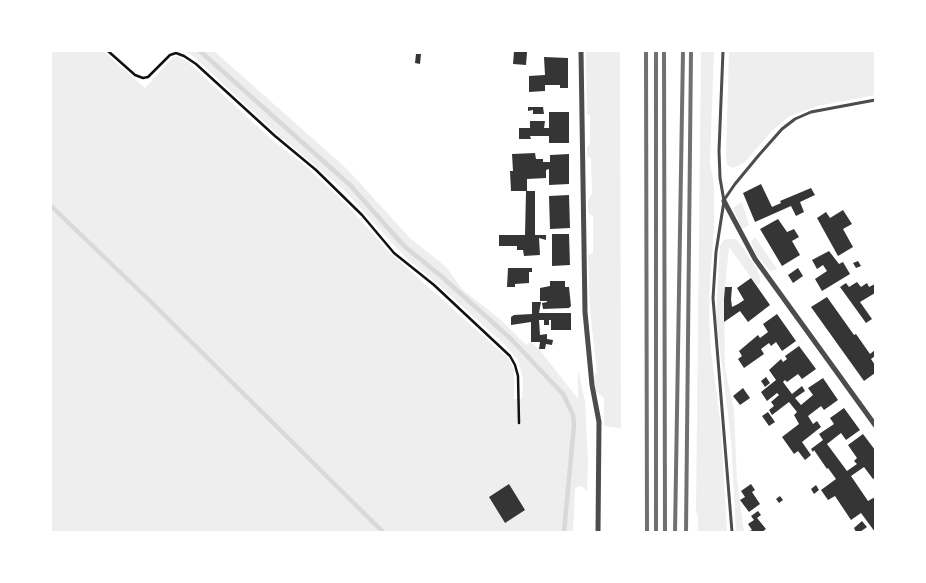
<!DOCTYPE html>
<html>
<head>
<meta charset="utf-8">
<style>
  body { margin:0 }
  #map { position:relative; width:926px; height:583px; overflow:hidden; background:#fff; font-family:"Source Sans 3",sans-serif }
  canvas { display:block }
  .frame { position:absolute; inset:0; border:52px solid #fff; pointer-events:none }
</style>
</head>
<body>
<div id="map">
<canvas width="926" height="583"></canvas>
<div class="frame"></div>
</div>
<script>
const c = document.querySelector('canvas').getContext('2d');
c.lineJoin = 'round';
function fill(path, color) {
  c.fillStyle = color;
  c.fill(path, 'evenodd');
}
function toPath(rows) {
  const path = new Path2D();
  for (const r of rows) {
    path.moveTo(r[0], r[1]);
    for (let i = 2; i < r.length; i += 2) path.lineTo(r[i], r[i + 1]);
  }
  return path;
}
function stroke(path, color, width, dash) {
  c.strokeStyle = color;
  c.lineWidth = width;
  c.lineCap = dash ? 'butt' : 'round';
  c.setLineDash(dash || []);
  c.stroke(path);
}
const green = toPath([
  [51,51,103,51,145,88,173,57,178,56,188,62,273,141,307,167,347,205,388,251,509,359,514,370,514,399,522,399,523,379,518,360,505,345,433,280,405,257,344,190,276,133,194,57,185,51,214,51,347,169,409,237,446,267,463,290,501,320,526,345,531,342,539,349,578,399,578,369,585,402,588,462,587,491,581,486,575,488,573,532,51,532],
  [586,51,620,51,621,428,604,426,604,398,596,392,594,377,597,372,590,309,588,255,593,253,593,216,588,213,588,200,592,194,591,158,587,156,587,147,590,144,590,116,587,114],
  [701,51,714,51,710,163,714,183,714,229,710,279,709,314,711,351,721,427,727,532,698,532,698,518,696,510],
  [729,51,875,51,875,95,817,106,788,117,771,132,744,163,733,168,727,165,726,155],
  [742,202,749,225,742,229,733,208],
  [755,237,777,269,775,270,770,271,757,256,751,242],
  [727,239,734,239,738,241,757,269,760,277,760,283,757,286,729,247,724,299,725,368,734,410,737,479,744,532,736,532,731,439,716,318,720,246,724,240]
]);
const stream = toPath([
  [200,51,350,185,404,246,441,276,511,339,563,394,573,415,574,425,564,532],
  [51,206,149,300,383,532]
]);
const building = toPath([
  [514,51,527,52,526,65,513,64],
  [416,54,421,54,420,64,415,63],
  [544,57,568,58,568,88,560,88,560,85,545,85,545,91,529,92,529,76,545,75],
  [528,107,543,107,544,114,533,114,533,110,528,111],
  [549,112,569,112,569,143,549,143,549,136,530,136,531,139,519,139,519,128,530,128,530,121,545,121,544,128,549,128],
  [535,153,536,159,543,159,543,162,550,162,550,155,569,154,569,184,549,185,549,169,546,170,546,178,527,179,527,191,535,191,535,235,546,235,546,240,539,238,540,255,524,256,523,250,517,250,517,246,499,246,499,235,525,235,526,191,511,191,510,171,513,171,512,154],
  [761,184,772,207,781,203,780,201,811,188,815,195,800,202,804,212,796,216,791,206,755,222,743,193],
  [569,195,570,228,550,229,549,196],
  [843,210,852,224,843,229,853,247,838,256,817,218,826,212,830,218],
  [778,219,787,232,794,229,799,237,792,241,800,255,782,266,760,229],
  [552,234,569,234,570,265,552,266],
  [829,251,839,264,843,262,850,274,822,291,815,279,827,271,823,265,817,269,812,260],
  [858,261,861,266,856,268,853,263],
  [508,268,532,268,532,272,529,272,529,283,515,284,515,287,507,287],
  [798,268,803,276,793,283,788,275],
  [751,278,770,305,748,322,740,311,724,322,724,299,725,287,732,287,731,299,732,307,738,304,744,300,737,288],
  [550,281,565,281,565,287,569,287,571,306,569,308,543,309,542,303,547,302,547,301,540,301,540,288,550,286],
  [857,282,861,287,867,283,869,287,875,284,875,293,860,302,872,319,866,323,840,287,846,283,849,287],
  [827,297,854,335,856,334,870,354,875,350,875,356,871,359,875,365,875,373,864,381,811,307],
  [532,302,541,302,539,313,571,313,571,330,551,330,551,320,549,320,549,325,544,325,544,320,539,320,540,335,547,334,547,339,553,340,552,345,546,344,545,349,539,349,540,342,531,342,531,322,511,325,511,317,514,315,532,314],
  [777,314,796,341,782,351,776,342,771,346,769,343,761,349,764,354,744,368,738,359,742,356,739,351,758,335,760,338,768,332,763,324],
  [799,346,816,369,802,379,798,374,787,382,785,380,783,382,792,394,802,386,805,391,795,398,801,405,813,395,808,388,823,378,838,400,824,410,821,406,808,416,813,424,817,421,821,427,802,442,811,455,805,460,798,451,794,454,782,437,799,424,794,415,797,412,789,402,772,415,769,410,774,406,771,402,779,395,777,393,767,401,761,392,776,380,769,370,781,359,783,362,787,359,785,356],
  [766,377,770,383,765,387,761,381],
  [743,388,750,398,740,405,733,396],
  [844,408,860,430,846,440,841,433,827,444,847,471,857,464,854,461,857,458,848,445,863,434,875,450,875,478,873,479,864,467,851,476,868,501,875,497,875,532,861,513,851,520,835,496,828,500,821,490,836,479,828,468,827,469,814,450,813,452,811,449,823,440,819,434,834,424,830,418],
  [768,412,775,422,769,426,762,416],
  [509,484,525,510,505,523,489,497],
  [751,484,755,490,752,492,760,504,749,512,740,500,745,497,741,491],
  [816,485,819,490,814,494,811,489],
  [780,496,783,500,779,503,776,499],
  [758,511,761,515,757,518,766,529,762,532,748,532,752,530,748,524,754,520,751,516],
  [862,521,867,527,860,532,856,532,854,528]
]);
const path = toPath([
  [108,51,135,75,143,78,148,77,170,55,176,53,184,56,196,64,275,136,316,170,362,215,394,253,434,285,510,356,515,365,518,376,519,423]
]);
const service = toPath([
  [723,51,719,151,720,178,724,201,716,252,713,298,732,532],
  [724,200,735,184,759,155,782,129,795,119,811,112,875,100]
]);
const minor = toPath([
  [581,51,585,312,592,385,599,422,598,532],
  [724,201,755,259,875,425]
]);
const rail = toPath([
  [646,51,647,532],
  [656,51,656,532],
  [664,51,665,532],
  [675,532,683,51],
  [686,532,691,51]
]);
fill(green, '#eee');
stroke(stream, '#d9d9d9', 4.5);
fill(building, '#353535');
stroke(path, '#111', 2.5);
stroke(service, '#4c4c4c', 3);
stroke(minor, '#4c4c4c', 5);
stroke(rail, '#707070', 4);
</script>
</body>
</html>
